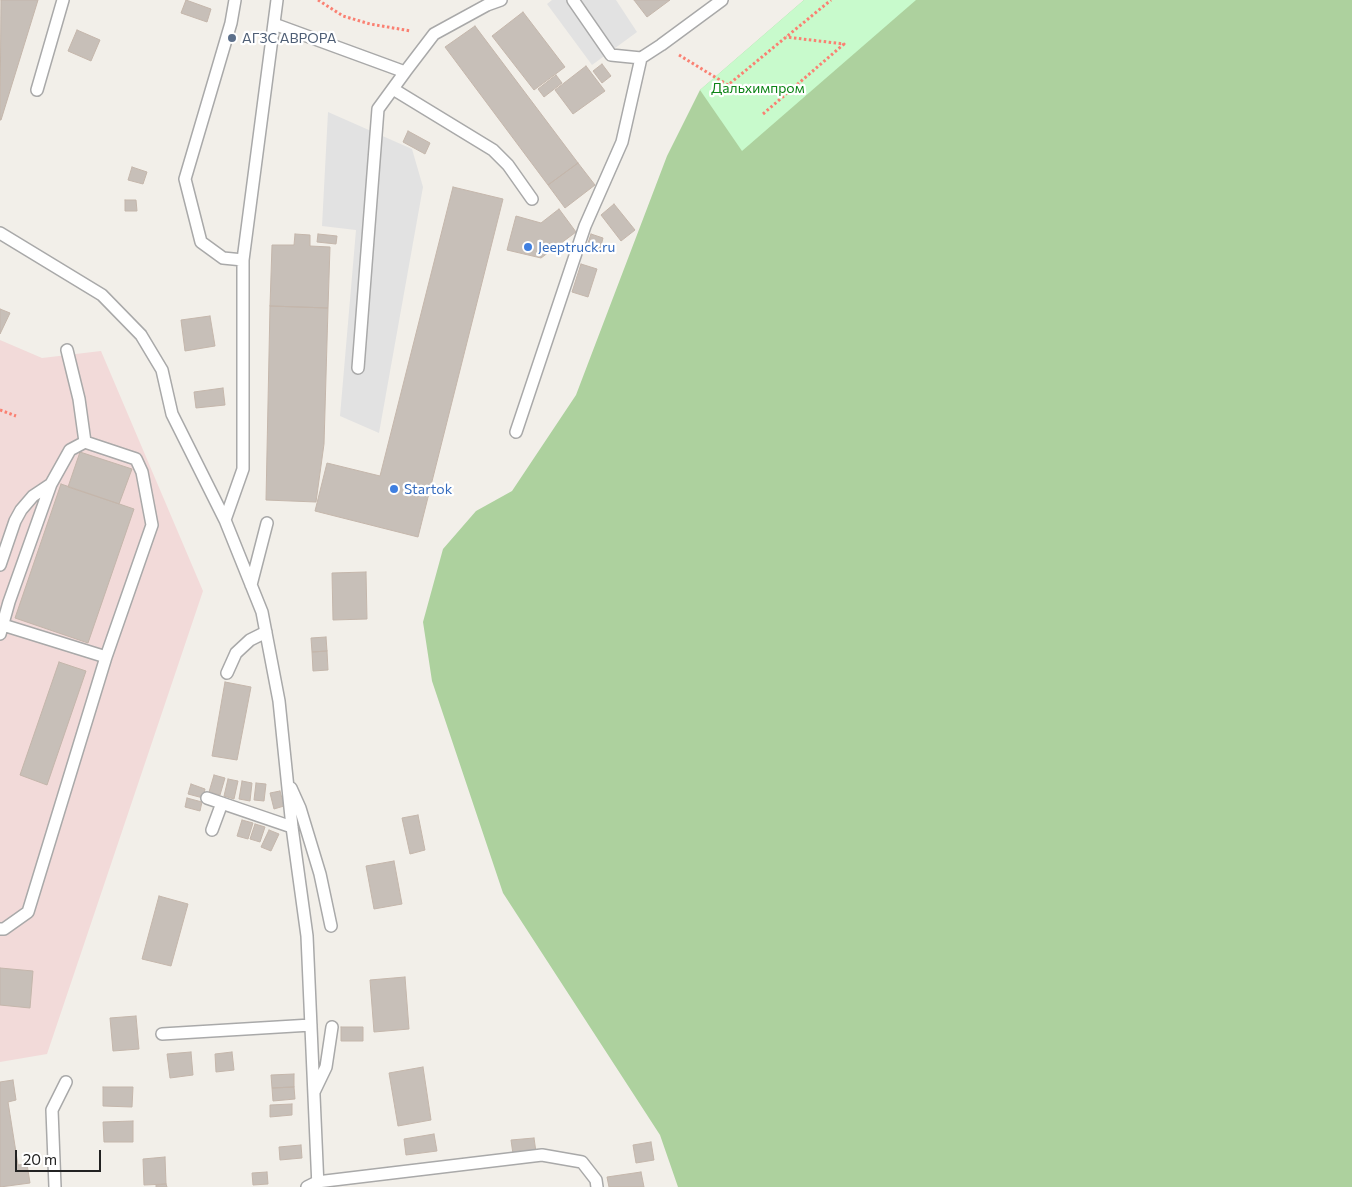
<!DOCTYPE html>
<html>
<head>
<meta charset="utf-8">
<style>
  body { margin:0 }
  #map { position:relative; width:1352px; height:1187px; overflow:hidden; background:#f2efe9; font-family:Commissioner,sans-serif }
  canvas { display:block }
  .scale { position:absolute; left:15px; top:1150px; width:86px; height:22px; box-sizing:border-box; border:2px solid #222; border-top:0; padding-left:6px; font-size:15px; line-height:18px; white-space:nowrap; color:#222; -webkit-text-stroke:4px #fff; paint-order:stroke }
</style>
</head>
<body>
<div id="map">
<canvas width="1352" height="1187"></canvas>
<div class="scale">20 m</div>
</div>
<script>
const c = document.querySelector('canvas').getContext('2d');
c.lineJoin = 'round';
function fill(path, color) {
  c.fillStyle = color;
  c.fill(path, 'evenodd');
}
function toPath(rows) {
  const path = new Path2D();
  for (const r of rows) {
    path.moveTo(r[0], r[1]);
    for (let i = 2; i < r.length; i += 2) path.lineTo(r[i], r[i + 1]);
  }
  return path;
}
function stroke(path, color, width, dash) {
  c.strokeStyle = color;
  c.lineWidth = width;
  c.lineCap = dash ? 'butt' : 'round';
  c.setLineDash(dash || []);
  c.stroke(path);
}
function write(font, color, halo, rows, align = 'center') {
  c.font = font + ' Commissioner,sans-serif';
  c.lineWidth = 4.5;
  c.setLineDash([]);
  c.textBaseline = 'middle';
  c.strokeStyle = halo;
  c.fillStyle = color;
  for (const [text, x, y, turn = 0] of rows) {
    c.save();
    c.translate(x, y);
    c.rotate((+turn || 0) * Math.PI / 180);
    c.textAlign = isNaN(turn) ? turn : align;
    if (halo) c.strokeText(text, 0, 0);
    c.fillText(text, 0, 0);
    c.restore();
  }
}
const commercial = toPath([
  [0,340,42,358,101,351,203,591,47,1054,0,1062]
]);
const forest = toPath([
  [804,0,1352,0,1352,1187,678,1187,660,1135,503,893,432,681,423,622,443,549,476,511,512,491,576,395,667,156,700,90]
]);
const park = toPath([
  [804,0,916,0,742,151,700,90]
]);
const parking = toPath([
  [552,0,616,0,637,32,592,65,547,4],
  [328,112,412,149,423,187,379,433,340,416,356,230,322,226]
]);
const building = toPath([
  [1,0,38,0,1,120,0,120,1,0],
  [186,0,211,9,207,22,181,13,186,0],
  [634,0,670,0,647,17,634,0],
  [523,12,565,67,534,90,492,36,523,12],
  [475,26,578,163,548,185,445,47,475,26],
  [77,30,100,40,91,61,68,51,77,30],
  [602,64,611,76,602,83,593,71,602,64],
  [586,66,605,91,573,114,555,90,586,66],
  [556,75,562,83,544,97,538,89,556,75],
  [408,131,430,143,425,154,403,142,408,131],
  [578,163,595,185,565,208,548,185,578,163],
  [132,167,147,172,143,184,128,180,132,167],
  [453,187,503,199,418,537,315,511,327,463,380,476,453,187],
  [125,200,136,200,137,211,125,211,125,200],
  [614,204,635,230,621,241,601,215,614,204],
  [559,209,576,232,541,258,507,250,516,216,541,223,559,209],
  [295,234,310,235,310,246,330,247,328,308,270,306,272,245,294,245,295,234],
  [318,234,337,236,336,244,317,242,318,234],
  [591,234,603,238,600,250,587,246,591,234],
  [581,264,597,269,588,297,572,292,581,264],
  [270,306,328,308,324,444,316,502,266,500,270,306],
  [0,309,10,313,0,334,0,309],
  [210,316,215,346,185,351,181,320,210,316],
  [223,388,225,405,196,408,194,392,223,388],
  [80,452,132,469,119,504,68,487,80,452],
  [61,484,134,509,88,643,15,618,61,484],
  [366,572,367,619,333,620,332,573,366,572],
  [326,637,327,651,312,652,311,638,326,637],
  [327,651,328,670,313,671,312,652,327,651],
  [59,662,86,671,47,785,20,775,59,662],
  [225,682,251,687,237,760,212,756,225,682],
  [214,775,225,778,220,795,209,792,214,775],
  [228,779,238,781,234,799,224,796,228,779],
  [242,781,252,783,250,801,239,799,242,781],
  [256,783,266,784,264,801,254,800,256,783],
  [191,784,205,789,203,798,188,794,191,784],
  [280,791,284,806,274,809,270,793,280,791],
  [187,798,202,802,200,811,185,807,187,798],
  [418,815,425,850,410,854,402,818,418,815],
  [242,820,253,823,248,839,237,836,242,820],
  [255,824,265,827,260,842,250,839,255,824],
  [269,830,279,834,271,851,261,847,269,830],
  [394,861,402,904,374,909,366,866,394,861],
  [159,896,188,904,171,966,142,959,159,896],
  [0,968,33,971,30,1008,0,1005,0,968],
  [405,977,409,1029,374,1032,370,980,405,977],
  [136,1016,139,1049,113,1051,110,1018,136,1016],
  [341,1027,363,1027,363,1041,341,1041,341,1027],
  [191,1052,193,1075,170,1078,167,1054,191,1052],
  [232,1052,234,1070,216,1072,215,1054,232,1052],
  [423,1067,431,1120,398,1126,389,1073,423,1067],
  [294,1074,294,1087,272,1088,271,1075,294,1074],
  [13,1080,16,1100,8,1102,18,1165,27,1164,30,1183,0,1187,0,1082,13,1080],
  [103,1087,133,1087,132,1107,103,1106,103,1087],
  [294,1087,295,1099,273,1101,272,1088,294,1087],
  [292,1104,292,1115,270,1117,270,1105,292,1104],
  [133,1121,133,1142,104,1142,103,1122,133,1121],
  [434,1134,437,1151,406,1155,404,1139,434,1134],
  [534,1138,536,1152,513,1154,511,1140,534,1138],
  [651,1142,654,1160,636,1163,633,1145,651,1142],
  [301,1145,302,1158,280,1160,279,1147,301,1145],
  [165,1157,166,1184,144,1185,143,1159,165,1157],
  [267,1172,268,1184,253,1185,252,1173,267,1172],
  [641,1172,644,1187,609,1187,607,1177,641,1172],
  [166,1184,167,1187,156,1187,156,1185,166,1184]
]);
const path = toPath([
  [318,0,343,16,370,24,411,31],
  [679,55,728,85,831,0],
  [763,114,844,44,786,37],
  [0,410,16,416]
]);
const service = toPath([
  [235,0,231,23,185,179,201,242,223,258,243,260],
  [573,0,611,55,641,58,661,45,722,0],
  [274,24,405,72,378,109,358,368],
  [405,72,434,34,487,5,501,0],
  [393,89,493,150,508,165,532,199],
  [37,90,63,0],
  [0,233,102,295,141,335,162,370,172,414,225,520,262,612,279,701,292,827,307,936,318,1187],
  [67,350,79,399,85,442],
  [516,432,585,226,622,142,641,58],
  [225,520,243,469,243,260,277,0],
  [0,565,15,521,21,510,33,496,51,484],
  [251,585,267,523],
  [3,625,106,657],
  [0,634,9,602,51,484,70,450,85,442,136,459,142,472,152,525,106,657,28,912,4,929,0,929],
  [227,673,236,653,250,640,266,632],
  [291,788,300,808,320,874,331,926],
  [207,798,292,827],
  [212,830,222,803],
  [162,1034,311,1025],
  [314,1092,326,1067,332,1027],
  [55,1187,52,1110,66,1082],
  [307,1187,317,1182,542,1155,582,1162,596,1180,597,1187]
]);
const markers = [
  [232,38,5,"#5c6f8a"],
  [528,247,5,"#3f7fe0"],
  [394,489,5,"#3f7fe0"]
];
const serviceNames = [
  ["АГЗС АВРОРА",242,38]
];
const parkNames = [
  ["Дальхимпром",758,88]
];
const shopNames = [
  ["Jeeptruck.ru",538,247],
  ["Startok",404,489]
];
fill(commercial, '#f2dad9');
fill(forest, '#add19e');
fill(park, '#c8facc');
fill(parking, '#e2e2e2');
fill(building, '#c7bfb8');
stroke(building, '#c4b6ab', 1);
stroke(service, '#a9a9a9', 14);
stroke(path, '#fa8072', 3, [2.5, 2.5]);
stroke(service, '#fff', 11);
for (const [x, y, r, color] of markers) {
  const dot = new Path2D();
  dot.arc(x, y, r, 0, 2 * Math.PI);
  c.fillStyle = color;
  c.fill(dot);
  stroke(dot, '#fff', 2);
}
write('14px', '#4e5e75', '#fff', serviceNames, 'left');
write('14px', '#0c8416', '#fff', parkNames);
write('14px', '#366cbe', '#fff', shopNames, 'left');
</script>
</body>
</html>
